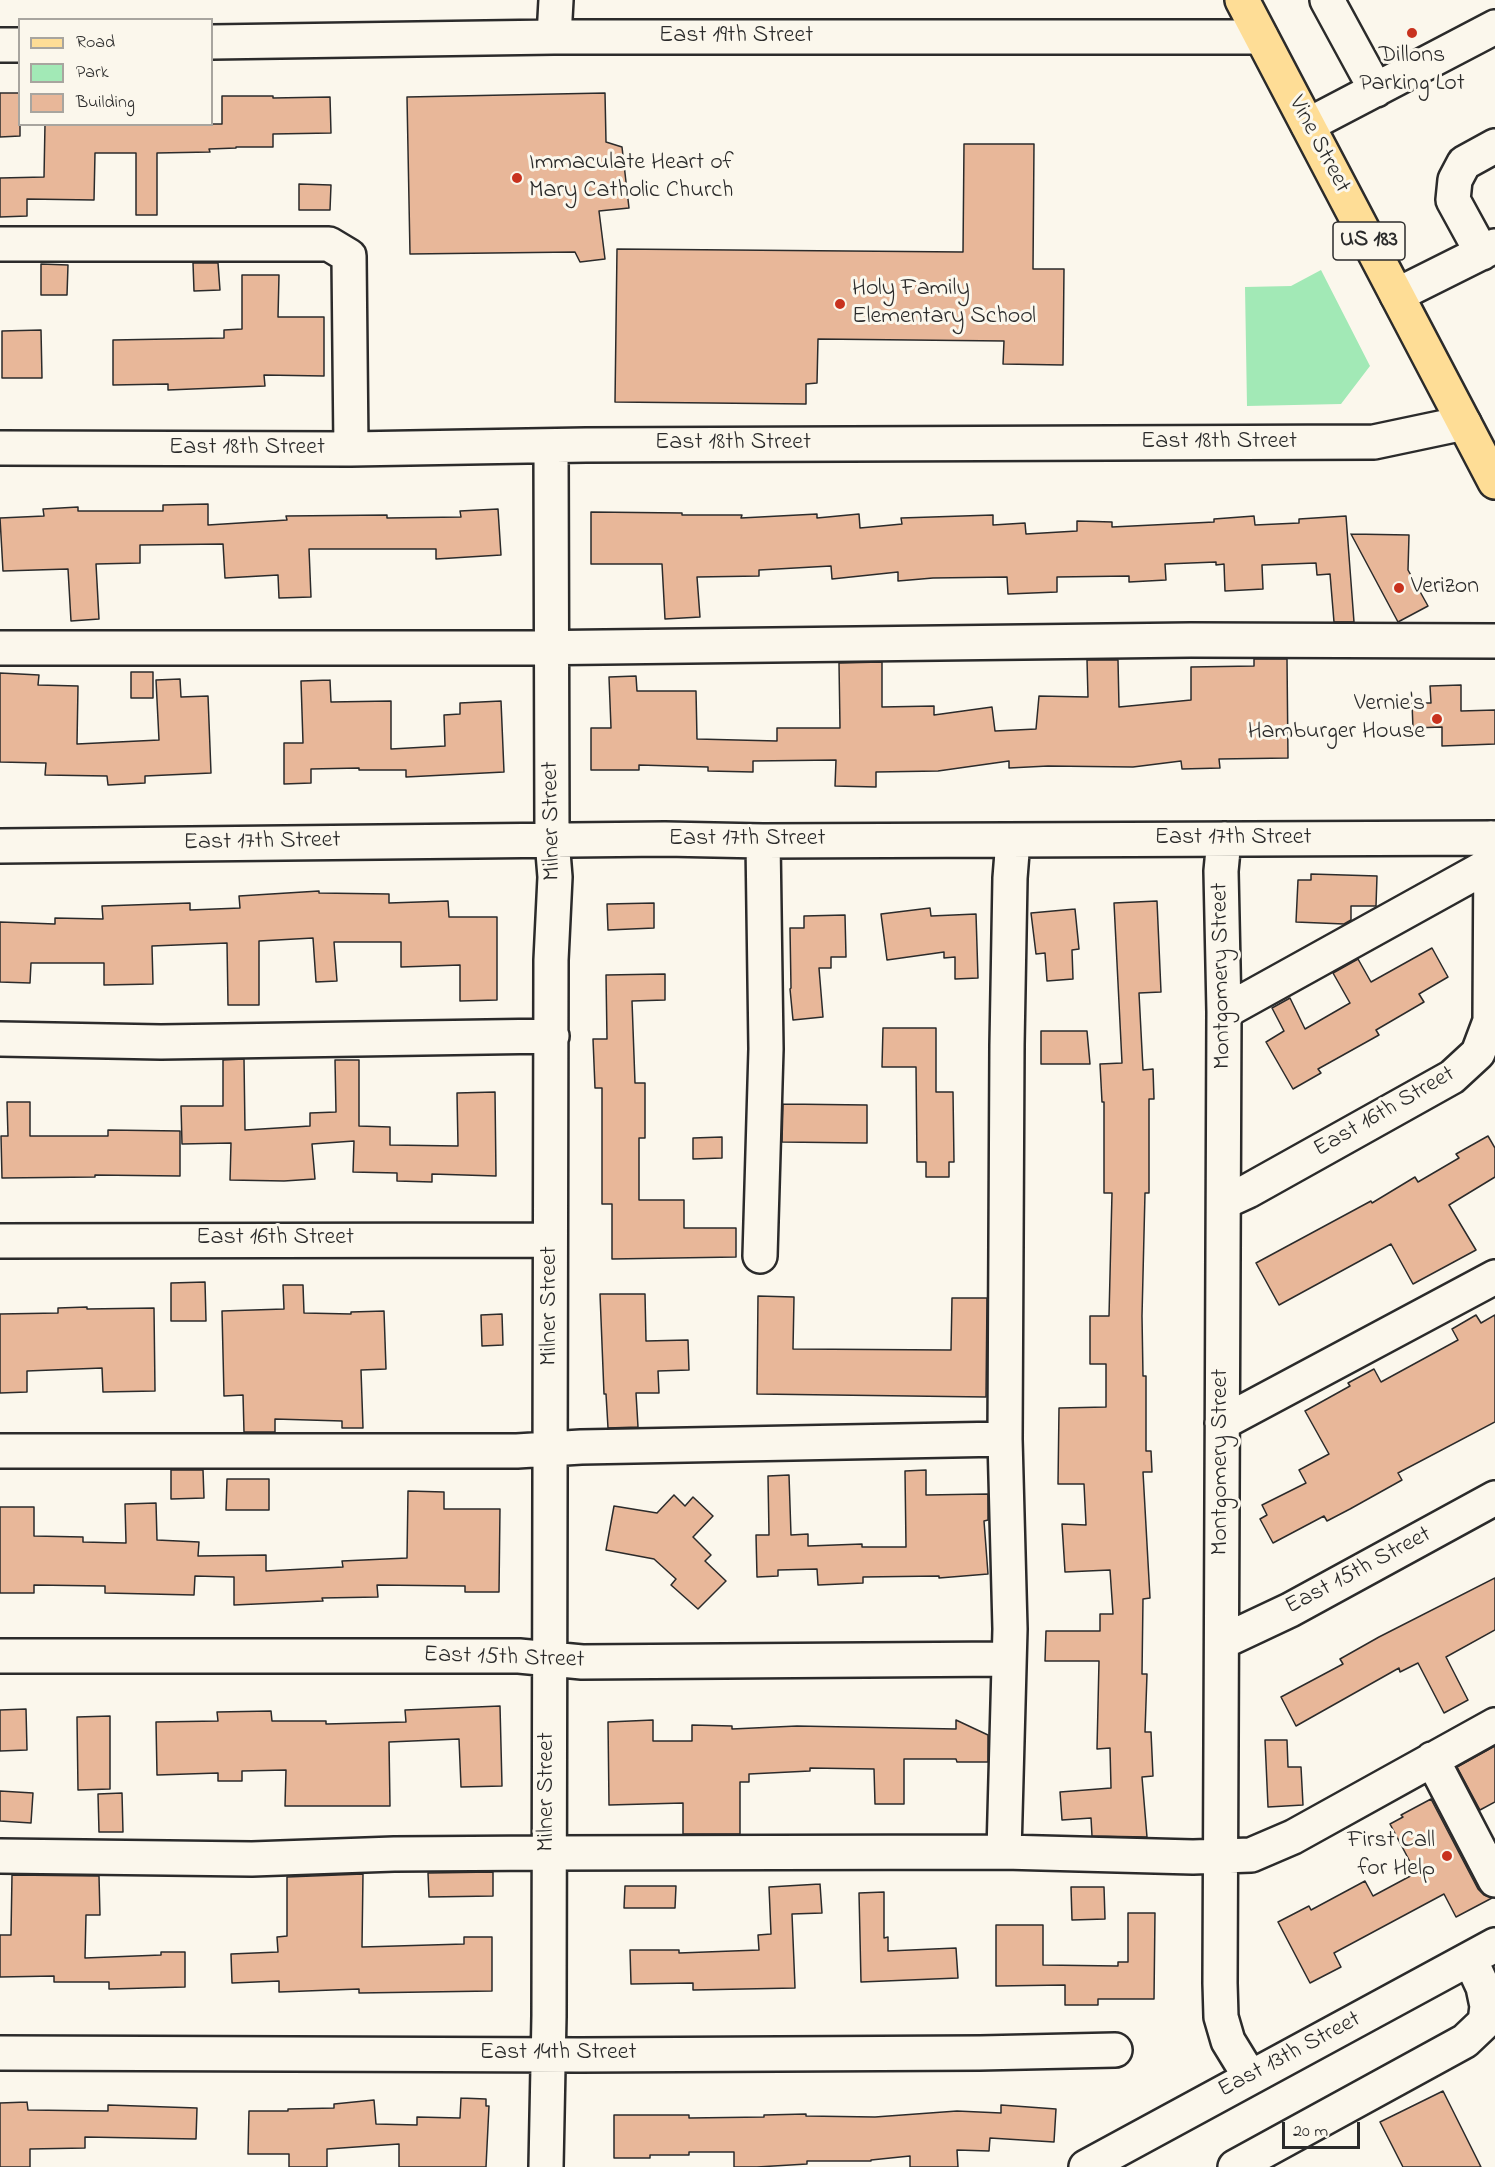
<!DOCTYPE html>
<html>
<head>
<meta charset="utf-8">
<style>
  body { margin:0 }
  #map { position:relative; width:1495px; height:2167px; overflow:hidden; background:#fbf7ec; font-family:"Indie Flower",sans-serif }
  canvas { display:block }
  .legend { position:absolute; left:18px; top:18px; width:195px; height:108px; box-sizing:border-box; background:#fbf7ec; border:2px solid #a8a59f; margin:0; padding:8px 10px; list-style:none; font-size:18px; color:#2b2b2b }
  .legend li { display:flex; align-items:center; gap:12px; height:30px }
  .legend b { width:30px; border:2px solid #a8a59f }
  .scale { position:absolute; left:1282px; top:2122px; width:78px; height:27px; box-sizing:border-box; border:3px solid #2b2b2b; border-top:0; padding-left:8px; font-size:18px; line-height:21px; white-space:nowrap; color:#2b2b2b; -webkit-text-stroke:4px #fbf7ec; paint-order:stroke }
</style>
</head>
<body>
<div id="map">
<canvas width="1495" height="2167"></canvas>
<ul class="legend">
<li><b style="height:8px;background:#fedd96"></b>Road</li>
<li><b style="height:16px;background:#a2e9b6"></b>Park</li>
<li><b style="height:16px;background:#e8b799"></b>Building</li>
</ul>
<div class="scale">20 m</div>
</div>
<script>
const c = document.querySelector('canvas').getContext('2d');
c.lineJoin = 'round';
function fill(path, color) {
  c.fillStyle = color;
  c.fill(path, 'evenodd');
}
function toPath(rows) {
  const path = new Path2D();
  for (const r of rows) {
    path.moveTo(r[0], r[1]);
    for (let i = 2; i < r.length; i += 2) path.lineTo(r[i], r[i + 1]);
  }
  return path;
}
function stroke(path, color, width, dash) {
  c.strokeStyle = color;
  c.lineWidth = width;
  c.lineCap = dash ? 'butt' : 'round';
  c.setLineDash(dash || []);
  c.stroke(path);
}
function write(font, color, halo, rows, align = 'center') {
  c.font = font + ' "Indie Flower",sans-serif';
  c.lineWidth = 6;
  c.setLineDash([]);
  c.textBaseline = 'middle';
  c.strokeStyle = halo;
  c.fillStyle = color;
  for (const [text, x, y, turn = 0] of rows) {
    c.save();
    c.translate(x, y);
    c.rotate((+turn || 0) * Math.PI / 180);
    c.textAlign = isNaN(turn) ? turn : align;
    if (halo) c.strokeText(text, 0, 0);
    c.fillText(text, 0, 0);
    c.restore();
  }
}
const green = toPath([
  [1321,270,1370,366,1341,404,1247,406,1245,287,1291,286]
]);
const building = toPath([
  [0,93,20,93,20,136,0,137,0,93],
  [605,93,606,142,622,147,629,208,599,211,605,259,580,262,575,252,410,254,407,97,605,93],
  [222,96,273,96,273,98,330,97,331,133,273,134,273,147,236,147,236,148,209,149,210,152,157,153,157,215,136,215,136,153,95,153,94,200,27,199,27,216,0,217,0,178,44,177,45,124,222,124,222,96],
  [964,144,1034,144,1033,269,1064,269,1063,365,1003,364,1004,341,818,339,817,383,806,384,806,404,615,402,617,249,963,252,964,144],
  [299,184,331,185,330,210,299,210,299,184],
  [193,263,218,263,220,290,194,291,193,263],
  [41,264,68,265,67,295,41,295,41,264],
  [242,275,279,275,278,317,324,317,324,376,264,375,265,386,168,390,168,384,113,385,113,340,224,338,224,330,242,329,242,275],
  [41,330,42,378,2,378,2,331,41,330],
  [208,504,208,525,287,520,286,516,387,515,387,518,461,517,460,511,498,509,501,555,436,559,436,549,309,549,311,597,279,598,278,575,225,578,223,544,140,545,140,563,96,564,99,619,71,621,68,569,3,571,0,518,44,516,43,509,78,507,78,511,163,511,163,505,208,504],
  [591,512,682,513,682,515,742,515,741,518,817,514,817,518,859,514,860,528,902,524,901,518,993,515,993,525,1025,523,1026,534,1077,531,1077,521,1112,522,1112,527,1214,522,1214,519,1254,516,1255,525,1299,523,1299,519,1346,516,1354,622,1334,622,1330,574,1317,575,1316,563,1262,565,1263,589,1225,591,1224,564,1216,565,1216,562,1165,564,1166,580,1129,582,1129,576,1057,577,1057,592,1008,594,1007,577,933,578,898,581,898,572,832,579,831,566,759,570,759,576,697,577,700,617,665,619,662,564,591,564,591,512],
  [1351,534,1409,535,1408,570,1428,606,1398,622,1351,534],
  [1254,659,1287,659,1288,758,1219,759,1220,768,1182,769,1181,761,1133,767,1048,766,1009,768,1009,761,938,771,876,772,876,787,835,786,836,760,753,761,753,772,708,771,708,767,639,765,639,770,591,770,591,728,611,728,609,677,636,676,637,691,696,691,697,739,777,741,777,728,840,728,839,663,882,662,882,707,934,706,934,715,992,707,995,731,1036,729,1039,696,1088,697,1087,660,1118,660,1119,707,1191,700,1191,667,1254,666,1254,659],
  [131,672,153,672,153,698,131,698,131,672],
  [0,673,39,675,38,685,78,686,77,744,159,740,156,680,180,679,181,697,208,696,211,773,145,776,145,783,108,785,107,776,45,775,46,763,0,762,0,673],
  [330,680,331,702,391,701,391,749,445,746,444,715,460,714,460,703,501,701,504,772,406,777,406,770,359,770,359,768,311,769,311,783,284,784,284,743,303,743,301,681,330,680],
  [1461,685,1461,711,1495,710,1495,744,1442,746,1442,727,1413,728,1412,703,1431,703,1430,686,1461,685],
  [1311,874,1377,876,1376,906,1351,906,1351,920,1344,924,1296,922,1298,880,1311,880,1311,874],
  [319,891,319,893,389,894,389,903,448,901,449,917,497,917,497,1000,460,1001,460,965,401,967,401,942,334,942,337,981,316,982,313,938,259,941,259,1005,228,1005,227,943,152,946,153,984,104,985,104,963,31,963,30,983,0,982,0,922,55,924,55,918,103,919,102,906,190,903,190,910,240,908,239,896,319,891],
  [1157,901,1161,992,1139,993,1143,1070,1153,1069,1154,1099,1149,1099,1149,1193,1145,1193,1142,1316,1143,1376,1146,1376,1146,1451,1151,1451,1152,1472,1143,1472,1150,1598,1143,1599,1142,1674,1147,1674,1145,1732,1151,1732,1153,1776,1142,1777,1147,1837,1092,1836,1091,1818,1062,1820,1060,1792,1111,1788,1110,1748,1097,1749,1099,1661,1045,1661,1046,1631,1100,1631,1100,1614,1113,1614,1110,1570,1065,1572,1062,1524,1086,1525,1084,1484,1058,1484,1059,1408,1106,1407,1106,1364,1090,1364,1090,1316,1109,1316,1112,1193,1104,1193,1104,1102,1102,1102,1100,1064,1122,1063,1114,903,1157,901],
  [654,903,654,928,608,930,607,904,654,903],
  [930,908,931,916,976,914,978,978,955,979,955,957,944,958,944,952,887,960,881,914,930,908],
  [1075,909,1079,949,1072,950,1073,979,1047,981,1045,953,1036,954,1031,913,1075,909],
  [845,915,846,957,831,957,831,968,819,968,823,1017,793,1020,790,989,791,988,790,928,804,928,804,916,845,915],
  [1432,948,1448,977,1419,994,1424,1002,1376,1030,1379,1035,1318,1069,1321,1073,1293,1089,1266,1042,1284,1031,1272,1008,1290,998,1305,1029,1350,1003,1333,973,1358,959,1371,982,1432,948],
  [665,974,665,1000,632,1001,635,1083,645,1083,645,1138,639,1138,639,1200,684,1200,684,1228,736,1228,736,1257,612,1259,612,1204,602,1204,602,1088,595,1088,593,1039,607,1039,606,975,665,974],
  [883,1028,936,1028,936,1092,953,1092,954,1162,949,1162,949,1177,926,1177,926,1162,917,1162,916,1067,882,1067,883,1028],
  [1041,1031,1087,1031,1090,1064,1041,1064,1041,1031],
  [244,1059,245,1130,310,1126,310,1113,336,1112,335,1060,359,1060,359,1126,390,1127,390,1145,458,1146,457,1093,495,1092,496,1176,432,1174,432,1182,397,1181,397,1173,353,1172,354,1141,312,1144,315,1179,284,1181,230,1180,231,1143,182,1144,181,1106,223,1106,223,1060,244,1059],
  [7,1102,30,1102,30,1136,108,1136,108,1130,180,1131,180,1176,95,1175,95,1177,2,1178,1,1136,8,1136,7,1102],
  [783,1104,867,1105,867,1143,782,1142,783,1104],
  [1488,1136,1495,1148,1495,1177,1449,1205,1476,1250,1413,1284,1391,1244,1279,1305,1256,1263,1371,1201,1372,1203,1415,1177,1418,1182,1459,1158,1456,1154,1488,1136],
  [722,1137,722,1158,693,1159,693,1138,722,1137],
  [205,1282,206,1321,171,1321,171,1283,205,1282],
  [283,1285,303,1285,304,1313,351,1314,351,1312,384,1311,386,1369,361,1370,363,1428,342,1428,342,1421,275,1419,275,1432,244,1432,243,1395,224,1396,222,1311,284,1309,283,1285],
  [600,1294,645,1294,646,1341,688,1340,689,1370,658,1371,659,1393,636,1393,638,1427,608,1428,606,1394,604,1394,600,1294],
  [758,1296,794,1297,793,1349,951,1350,952,1298,987,1298,986,1397,757,1394,758,1296],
  [87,1307,87,1309,154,1308,155,1391,103,1392,102,1368,27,1371,27,1392,0,1393,0,1314,58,1313,58,1308,87,1307],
  [502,1314,503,1345,482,1346,481,1315,502,1314],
  [1476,1315,1481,1323,1495,1315,1495,1422,1398,1473,1402,1480,1350,1509,1327,1521,1324,1516,1273,1543,1260,1519,1267,1515,1262,1505,1306,1483,1299,1470,1329,1454,1305,1411,1350,1386,1348,1383,1374,1369,1381,1382,1458,1340,1452,1329,1476,1315],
  [171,1470,203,1470,204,1498,171,1499,171,1470],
  [926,1470,926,1495,988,1494,988,1520,984,1521,988,1574,939,1578,939,1576,863,1577,863,1583,818,1585,817,1569,778,1570,778,1576,757,1577,756,1535,769,1535,768,1476,789,1475,791,1535,808,1534,808,1546,862,1544,862,1547,906,1547,905,1471,926,1470],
  [227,1479,269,1479,269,1510,226,1510,227,1479],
  [408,1491,444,1492,444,1509,500,1509,499,1592,465,1592,465,1586,377,1585,378,1597,322,1598,323,1601,234,1605,234,1577,195,1576,194,1595,105,1593,105,1586,34,1585,34,1593,0,1593,0,1507,34,1507,34,1536,83,1537,83,1542,126,1543,125,1504,156,1503,157,1540,199,1542,198,1556,266,1555,266,1571,343,1567,342,1561,407,1558,408,1491],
  [674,1495,685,1506,693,1497,713,1516,693,1537,711,1555,705,1561,726,1581,698,1609,671,1585,676,1579,654,1559,606,1550,614,1506,657,1513,674,1495],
  [1495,1578,1495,1630,1446,1657,1468,1700,1444,1713,1418,1663,1400,1672,1399,1668,1296,1726,1281,1697,1343,1664,1340,1659,1379,1637,1495,1578],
  [500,1706,502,1786,461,1787,459,1739,389,1742,390,1806,285,1806,286,1770,242,1771,242,1781,218,1781,218,1773,157,1775,156,1722,218,1721,217,1712,271,1711,272,1721,326,1721,326,1724,406,1722,405,1710,500,1706],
  [26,1709,27,1750,0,1751,0,1710,26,1709],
  [110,1716,110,1789,78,1790,77,1717,110,1716],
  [653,1720,653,1741,692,1741,692,1725,732,1726,732,1729,797,1726,956,1729,956,1720,988,1735,988,1762,957,1762,956,1759,904,1759,904,1804,875,1804,874,1769,810,1768,810,1771,749,1774,749,1782,740,1782,740,1834,683,1834,683,1803,609,1805,608,1722,653,1720],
  [1265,1740,1287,1740,1288,1767,1301,1767,1303,1805,1268,1807,1265,1740],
  [1495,1746,1495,1802,1480,1810,1457,1767,1495,1746],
  [0,1791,33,1793,31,1823,0,1821,0,1791],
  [122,1793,123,1832,99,1832,98,1794,122,1793],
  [1431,1799,1478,1889,1484,1895,1492,1898,1456,1917,1444,1894,1334,1953,1341,1967,1310,1983,1278,1922,1309,1906,1311,1910,1365,1881,1373,1896,1416,1873,1390,1824,1403,1817,1401,1815,1431,1799],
  [493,1872,493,1896,429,1897,428,1873,493,1872],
  [363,1874,362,1947,464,1944,464,1937,492,1937,492,1991,359,1993,359,1989,279,1992,279,1981,232,1983,231,1954,278,1952,277,1937,287,1936,287,1877,363,1874],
  [12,1875,99,1876,100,1915,86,1915,85,1958,161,1955,161,1952,185,1952,185,1987,109,1989,109,1982,54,1982,54,1976,0,1977,0,1935,11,1935,12,1875],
  [820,1884,822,1913,792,1914,795,1988,693,1990,693,1983,631,1984,630,1950,679,1950,679,1953,759,1950,758,1935,771,1934,769,1887,820,1884],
  [625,1886,676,1886,675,1908,624,1908,625,1886],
  [1071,1887,1104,1887,1105,1919,1072,1920,1071,1887],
  [884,1892,884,1938,888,1937,888,1951,956,1948,958,1978,861,1982,859,1893,884,1892],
  [1128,1913,1155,1913,1154,1999,1098,1999,1098,2005,1065,2005,1065,1985,996,1986,996,1925,1043,1925,1043,1965,1118,1966,1118,1962,1128,1962,1128,1913],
  [1443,2091,1481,2167,1403,2167,1380,2122,1443,2091],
  [461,2098,486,2099,486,2106,489,2106,486,2167,399,2167,399,2144,327,2149,327,2167,289,2167,289,2154,248,2154,249,2111,288,2111,288,2109,334,2108,334,2104,374,2100,376,2124,417,2125,417,2117,460,2118,461,2098],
  [27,2102,28,2110,108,2111,108,2105,197,2108,196,2139,85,2137,85,2148,30,2149,30,2167,0,2167,0,2103,27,2102],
  [1001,2105,1056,2109,1054,2142,990,2138,989,2151,957,2150,958,2167,910,2167,910,2156,871,2160,871,2161,807,2161,807,2164,757,2167,734,2167,734,2152,689,2152,689,2155,650,2155,650,2158,614,2158,614,2115,689,2115,689,2118,764,2117,764,2115,806,2114,806,2116,875,2117,957,2111,1001,2113,1001,2105]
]);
const minor = toPath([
  [1327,0,1376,90],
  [554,37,556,0],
  [212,42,554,37,1261,37],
  [0,45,20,45],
  [1308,125,1495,27],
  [0,244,329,244,349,256,351,449],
  [1482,253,1453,200,1455,180,1464,163,1495,146],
  [1397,295,1495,246],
  [0,448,351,449,586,445,1374,442,1464,423],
  [0,648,521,648,1191,640,1495,641],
  [1224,839,1221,871,1224,1012,1220,1983,1221,2017,1228,2041,1250,2077],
  [0,846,665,839,763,841,1495,838],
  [1224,1012,1491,864],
  [0,1039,161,1042,552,1036],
  [1224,1202,1248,1191,1452,1077,1478,1053,1490,1021,1491,838],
  [0,1241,550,1240],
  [760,1256,766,1049,763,841],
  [1222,1423,1495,1277],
  [0,1451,517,1451,581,1447,1005,1439],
  [1222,1642,1290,1610,1495,1498],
  [0,1656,519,1656,582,1662,1008,1659],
  [1432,1759,1495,1880],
  [1004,1852,1010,1629,1005,1439,1007,1045,1010,878,1013,840],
  [0,1856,252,1859,394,1854,549,1853,1004,1852,1193,1857,1251,1855,1293,1837,1495,1725],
  [0,2053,580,2055,980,2053,1115,2050],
  [546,2167,549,2016,551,960,555,877,552,840,551,446],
  [1086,2167,1495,1945],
  [1235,2167,1465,2041,1485,2022,1487,2006,1483,1987,1470,1959]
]);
const major = toPath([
  [1242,0,1495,482]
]);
const markers = [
  [1412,33,6,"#c8321e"],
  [517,178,6,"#c8321e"],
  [840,304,6,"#c8321e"],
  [1399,588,6,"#c8321e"],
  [1437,719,6,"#c8321e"],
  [1447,1856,6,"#c8321e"]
];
const shields = [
  [1369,241,72]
];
const shieldNames = [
  ["US 183",1369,241]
];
const streetNames = [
  ["East 19th Street",736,37],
  ["Vine Street",1318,145,62],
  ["East 18th Street",1219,443],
  ["East 18th Street",733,444],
  ["East 18th Street",247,449],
  ["Milner Street",553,821,-91],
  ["East 17th Street",1233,839],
  ["East 17th Street",747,840],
  ["East 17th Street",262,843,-1],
  ["Montgomery Street",1223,976,-91],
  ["East 16th Street",1385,1113,-30],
  ["East 16th Street",275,1239],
  ["Milner Street",551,1306,-90],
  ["Montgomery Street",1222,1462,-90],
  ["East 15th Street",1359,1572,-28],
  ["East 15th Street",504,1659,2],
  ["Milner Street",548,1792,-90],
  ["East 14th Street",558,2054],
  ["East 13th Street",1290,2056,-28]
];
const poiNames = [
  ["Dillons",1412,57,"center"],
  ["Parking Lot",1412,85,"center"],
  ["Immaculate Heart of",529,164],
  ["Mary Catholic Church",529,192],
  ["Holy Family",852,290],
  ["Elementary School",852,318],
  ["Verizon",1411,588],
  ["Vernie's",1425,705,"right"],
  ["Hamburger House",1425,733,"right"],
  ["First Call",1435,1842,"right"],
  ["for Help",1435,1870,"right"]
];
fill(green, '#a2e9b6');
fill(building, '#e8b799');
stroke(building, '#2b2b2b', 1.5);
stroke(minor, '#2b2b2b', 38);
stroke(major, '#2b2b2b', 38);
stroke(minor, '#fbf7ec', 33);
stroke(major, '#fedd96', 33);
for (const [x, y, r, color] of markers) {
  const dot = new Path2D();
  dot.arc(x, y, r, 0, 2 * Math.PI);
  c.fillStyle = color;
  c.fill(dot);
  stroke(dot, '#fbf7ec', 2);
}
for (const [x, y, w] of shields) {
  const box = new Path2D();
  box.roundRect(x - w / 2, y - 19, w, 38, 4.5);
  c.fillStyle = '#fbf7ec';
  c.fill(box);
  stroke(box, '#2b2b2b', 1.5);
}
write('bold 22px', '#2b2b2b', null, shieldNames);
write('24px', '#2b2b2b', '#fbf7ec', streetNames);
write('24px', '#2b2b2b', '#fbf7ec', poiNames, 'left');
</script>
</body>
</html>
